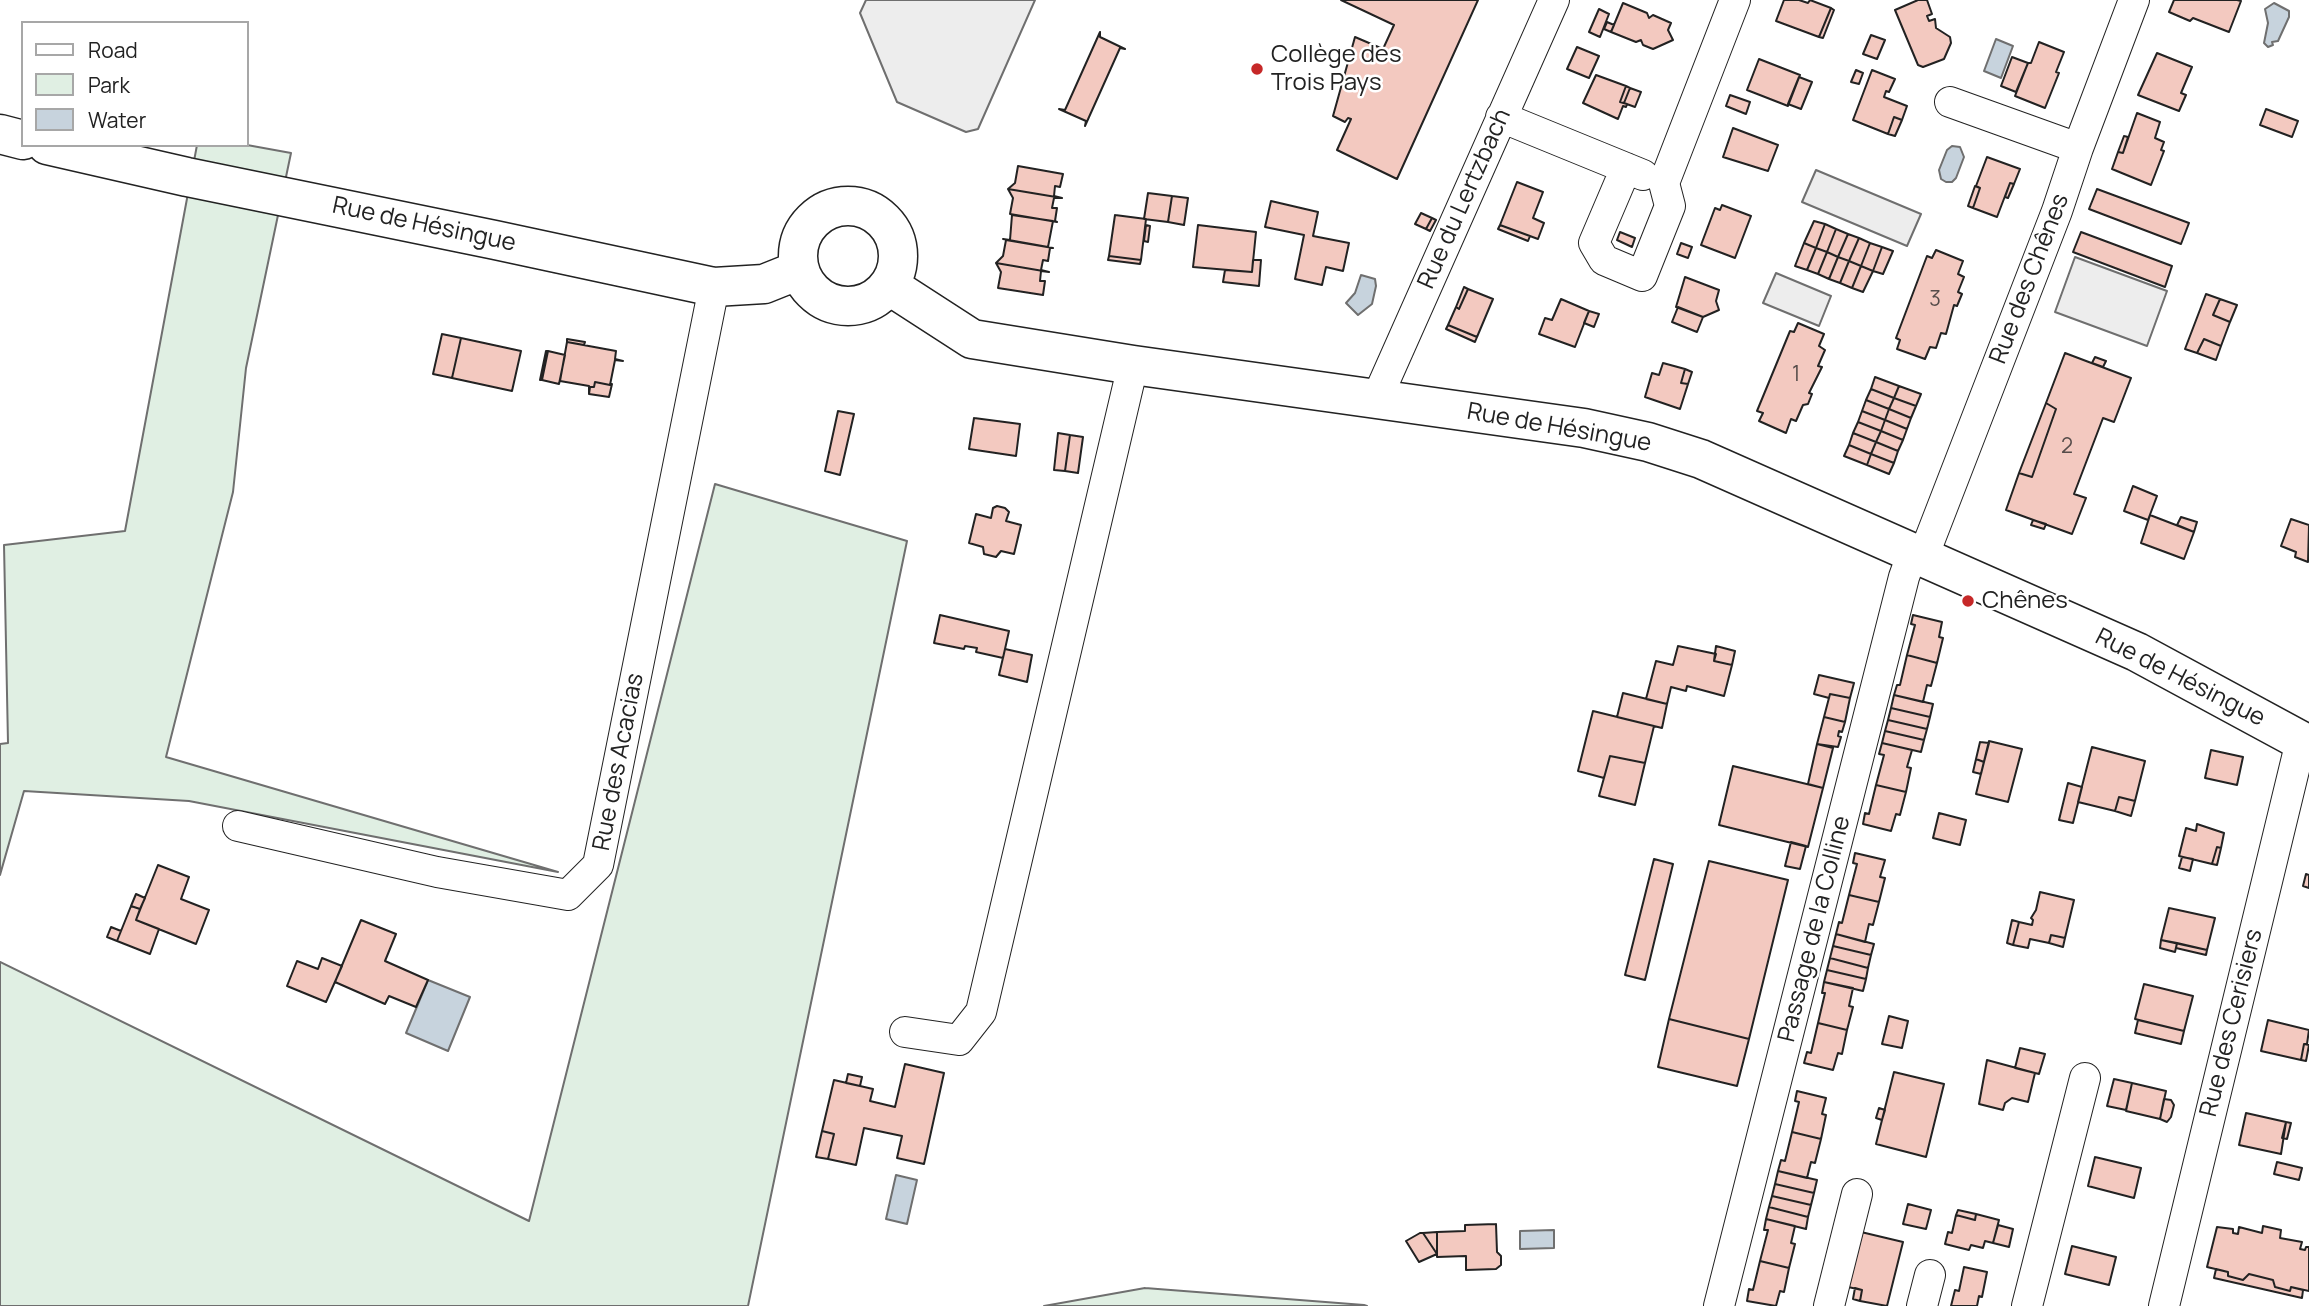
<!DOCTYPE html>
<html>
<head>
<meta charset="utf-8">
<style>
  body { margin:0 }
  #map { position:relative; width:2309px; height:1306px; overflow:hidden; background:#fff; font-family:Manrope,sans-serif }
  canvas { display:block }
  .legend { position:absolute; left:21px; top:21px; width:228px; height:126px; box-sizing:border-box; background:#fff; border:2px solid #a7a7a7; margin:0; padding:9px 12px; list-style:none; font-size:21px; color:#222 }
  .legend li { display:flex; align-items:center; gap:14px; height:35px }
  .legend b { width:35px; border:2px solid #a7a7a7 }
</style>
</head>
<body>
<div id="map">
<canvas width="2309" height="1306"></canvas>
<ul class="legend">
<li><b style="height:9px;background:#fff"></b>Road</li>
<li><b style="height:19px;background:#e0efe3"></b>Park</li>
<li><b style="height:19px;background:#c7d3dd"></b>Water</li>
</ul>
</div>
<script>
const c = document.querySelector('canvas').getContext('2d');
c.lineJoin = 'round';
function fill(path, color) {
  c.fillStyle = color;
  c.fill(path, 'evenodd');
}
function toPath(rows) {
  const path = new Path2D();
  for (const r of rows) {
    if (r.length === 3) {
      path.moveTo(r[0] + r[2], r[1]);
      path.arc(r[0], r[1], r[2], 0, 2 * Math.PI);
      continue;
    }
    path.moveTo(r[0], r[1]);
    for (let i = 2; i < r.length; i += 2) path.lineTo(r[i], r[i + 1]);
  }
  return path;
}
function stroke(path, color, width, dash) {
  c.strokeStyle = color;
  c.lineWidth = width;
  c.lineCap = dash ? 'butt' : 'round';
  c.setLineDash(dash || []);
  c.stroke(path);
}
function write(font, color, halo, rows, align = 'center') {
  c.font = font + ' Manrope,sans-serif';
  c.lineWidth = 5;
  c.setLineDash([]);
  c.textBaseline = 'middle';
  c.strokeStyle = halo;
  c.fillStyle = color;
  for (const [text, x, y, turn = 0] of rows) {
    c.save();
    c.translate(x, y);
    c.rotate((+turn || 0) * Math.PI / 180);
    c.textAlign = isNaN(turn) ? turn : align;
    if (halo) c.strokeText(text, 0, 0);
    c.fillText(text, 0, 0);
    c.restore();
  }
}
const green = toPath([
  [197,145,247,145,291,153,246,368,233,492,166,757,558,872,189,801,24,791,0,875,0,744,8,743,4,545,125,531,197,145],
  [715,484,907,541,748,1306,0,1306,0,962,529,1221,715,484],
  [1145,1288,1364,1305,1367,1306,1044,1306,1145,1288]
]);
const parking = toPath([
  [866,0,1035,0,978,129,966,132,897,102,860,13,866,0],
  [1816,170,1921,214,1907,246,1802,202,1816,170],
  [2075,257,2167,291,2147,346,2055,312,2075,257],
  [1776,273,1831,296,1819,326,1763,303,1776,273]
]);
const water = toPath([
  [2274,3,2289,11,2289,17,2278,41,2272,42,2273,45,2268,47,2264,43,2268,23,2265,9,2274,3],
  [1996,39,2013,46,2001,78,1984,71,1996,39],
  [1952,146,1960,147,1964,157,1956,178,1952,182,1946,182,1941,179,1939,170,1947,150,1952,146],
  [1361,275,1375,279,1376,286,1372,304,1358,315,1346,303,1355,293,1361,275],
  [428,980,470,997,448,1051,406,1033,428,980],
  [896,1175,917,1180,907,1224,886,1219,896,1175],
  [1554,1230,1554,1248,1520,1249,1520,1231,1554,1230]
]);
const building = toPath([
  [1341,0,1478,0,1397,179,1337,150,1351,119,1348,118,1345,122,1333,116,1355,37,1383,49,1394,25,1341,0],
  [1784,0,1799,0,1808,3,1810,0,1831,8,1819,37,1776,21,1784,0],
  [1918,0,1927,0,1932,14,1927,16,1929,21,1935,19,1936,28,1950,37,1951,43,1944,59,1923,67,1918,65,1895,10,1918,0],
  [2174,0,2237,0,2241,1,2229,32,2193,18,2190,21,2169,12,2174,0],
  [1623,3,1647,13,1649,18,1653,15,1671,23,1668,30,1673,40,1653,49,1643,45,1641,40,1636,42,1611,32,1623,3],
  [1831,8,1834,10,1823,38,1819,37,1831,8],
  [1599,9,1609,14,1600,37,1589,32,1599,9],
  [1607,22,1614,25,1611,32,1604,29,1607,22],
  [1100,32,1100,37,1125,49,1120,48,1085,126,1086,121,1059,109,1065,110,1100,32],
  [1871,35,1885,40,1877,59,1863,54,1871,35],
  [2039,42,2064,52,2056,72,2059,73,2045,108,2015,96,2028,63,2031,63,2039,42],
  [1577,47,1599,56,1589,78,1567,69,1577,47],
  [2157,53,2192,67,2181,93,2186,95,2179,111,2138,95,2157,53],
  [2012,57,2028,63,2016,92,2001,86,2012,57],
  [1759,59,1800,75,1788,106,1747,90,1759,59],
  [1856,70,1863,73,1859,84,1851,82,1856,70],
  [1872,70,1895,79,1889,92,1886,91,1884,97,1907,106,1902,120,1894,117,1888,134,1853,120,1872,70],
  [1596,75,1626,86,1620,102,1627,104,1626,107,1623,106,1618,119,1583,103,1596,75],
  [1799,77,1812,82,1801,109,1788,104,1799,77],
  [1626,86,1630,88,1624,103,1620,102,1626,86],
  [1630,88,1641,92,1635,107,1624,103,1630,88],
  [1730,95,1750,102,1746,114,1726,106,1730,95],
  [2266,109,2298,121,2292,137,2260,125,2266,109],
  [2137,113,2160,122,2155,138,2164,142,2161,150,2164,151,2151,185,2112,169,2118,152,2123,153,2137,113],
  [1894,117,1902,120,1895,136,1888,134,1894,117],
  [1733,128,1778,145,1768,171,1723,157,1733,128],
  [2124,136,2128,137,2123,153,2118,152,2124,136],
  [1987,157,2020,169,2014,184,2010,183,1997,217,1973,208,1980,188,1976,186,1987,157],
  [1018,166,1063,174,1060,187,1055,186,1054,196,1062,198,1008,189,1015,183,1018,166],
  [1517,182,1543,192,1533,218,1544,223,1538,239,1500,225,1517,182],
  [2010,183,2014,184,2008,198,2005,197,2010,183],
  [1975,186,1980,188,1973,208,1968,206,1975,186],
  [1008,189,1062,198,1054,198,1052,208,1057,208,1055,221,1057,222,1010,214,1013,198,1008,189],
  [2097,189,2189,223,2181,244,2089,209,2097,189],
  [1148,193,1172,196,1168,222,1144,219,1148,193],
  [1172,196,1188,198,1184,225,1168,222,1172,196],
  [1271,201,1318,212,1313,236,1349,243,1343,271,1326,267,1322,285,1295,279,1304,235,1265,227,1271,201],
  [1722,205,1751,216,1735,258,1701,245,1715,208,1720,210,1722,205],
  [1421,213,1432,218,1426,229,1415,224,1421,213],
  [1012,215,1053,221,1048,247,1003,239,1010,240,1012,215],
  [1115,215,1146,219,1141,260,1109,256,1115,215],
  [1432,218,1436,220,1430,231,1426,229,1432,218],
  [1814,221,1825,224,1816,248,1804,243,1814,221],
  [1825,224,1836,229,1827,252,1816,248,1825,224],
  [1146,225,1150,226,1148,242,1144,241,1146,225],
  [1198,225,1256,232,1252,272,1193,267,1198,225],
  [1500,225,1530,236,1528,241,1498,229,1500,225],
  [1836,229,1848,234,1838,257,1827,252,1836,229],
  [1620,232,1635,238,1632,247,1617,240,1620,232],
  [2081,232,2172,266,2165,287,2073,252,2081,232],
  [1848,234,1859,238,1849,261,1838,257,1848,234],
  [1859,238,1870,243,1861,266,1849,261,1859,238],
  [1006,240,1053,248,1050,248,1048,261,1043,260,1041,270,1049,272,996,263,1003,256,1006,240],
  [1681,243,1692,247,1688,258,1677,254,1681,243],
  [1804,243,1816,248,1807,270,1795,266,1804,243],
  [1870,243,1882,247,1873,271,1861,266,1870,243],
  [1882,247,1893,251,1883,274,1873,271,1882,247],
  [1816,248,1827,252,1818,274,1807,270,1816,248],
  [1936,250,1963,261,1958,274,1964,277,1958,292,1962,294,1957,306,1954,305,1946,334,1941,333,1936,348,1930,347,1925,359,1897,349,1900,340,1896,338,1927,256,1932,258,1936,250],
  [1827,252,1838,257,1829,279,1818,274,1827,252],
  [1109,256,1141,260,1140,264,1108,260,1109,256],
  [1838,257,1849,261,1840,283,1829,279,1838,257],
  [1253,260,1261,260,1259,286,1223,282,1225,270,1252,272,1253,260],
  [1849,261,1861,266,1852,288,1840,283,1849,261],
  [996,263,1049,272,1041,271,1040,281,1045,281,1043,295,998,288,1001,272,996,263],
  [1861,266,1873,271,1863,292,1852,288,1861,266],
  [1685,277,1719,290,1716,301,1719,310,1703,317,1676,307,1685,277],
  [1464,287,1468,289,1459,309,1456,307,1464,287],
  [1468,289,1493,299,1477,337,1448,325,1456,307,1459,309,1468,289],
  [2206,294,2220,299,2213,315,2230,322,2221,346,2204,339,2197,353,2185,349,2206,294],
  [1561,299,1589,311,1575,347,1539,334,1545,318,1552,320,1561,299],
  [2220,299,2237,305,2230,322,2213,315,2220,299],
  [1678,307,1703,317,1697,332,1672,322,1678,307],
  [1589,311,1599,314,1594,327,1584,323,1589,311],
  [1798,323,1824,334,1819,346,1825,350,1818,366,1822,367,1809,393,1812,394,1808,404,1803,405,1796,421,1791,419,1786,433,1759,421,1763,413,1757,411,1790,331,1794,332,1798,323],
  [1448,325,1477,337,1475,342,1446,329,1448,325],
  [442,334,461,338,452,378,433,374,442,334],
  [461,338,521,351,512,391,452,378,461,338],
  [567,339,585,342,584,345,567,342,567,339],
  [2204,339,2221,346,2216,360,2197,353,2204,339],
  [567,342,616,351,615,359,623,361,615,360,610,385,595,382,594,387,590,387,589,394,589,386,560,381,567,342],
  [546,351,548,351,542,380,540,380,546,351],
  [548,351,565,355,559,384,542,380,548,351],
  [2065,353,2131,378,2114,422,2103,418,2074,494,2086,498,2072,534,2006,510,2019,473,2032,477,2056,409,2046,403,2065,353],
  [2095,357,2106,361,2103,367,2092,363,2095,357],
  [1663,363,1685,369,1681,383,1688,384,1680,409,1645,397,1652,373,1659,375,1663,363],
  [1685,369,1692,372,1688,384,1681,383,1685,369],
  [1875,377,1899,386,1894,398,1871,389,1875,377],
  [595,382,610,385,612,384,609,397,589,394,590,387,594,387,595,382],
  [1899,386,1921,394,1916,406,1894,398,1899,386],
  [1871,389,1894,398,1889,409,1866,400,1871,389],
  [1894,398,1916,406,1911,418,1889,409,1894,398],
  [1866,400,1889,409,1885,420,1862,411,1866,400],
  [2046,403,2056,409,2032,477,2019,473,2046,403],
  [1889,409,1911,418,1907,429,1885,420,1889,409],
  [838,411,854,414,840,475,825,471,838,411],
  [1862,411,1885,420,1881,431,1858,422,1862,411],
  [974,418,1020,424,1016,456,969,449,974,418],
  [1885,420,1907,429,1903,440,1881,431,1885,420],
  [1858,422,1881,431,1876,442,1853,433,1858,422],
  [1881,431,1903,440,1898,451,1876,442,1881,431],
  [1058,433,1070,435,1065,471,1054,470,1058,433],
  [1853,433,1876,442,1871,454,1849,445,1853,433],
  [1070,435,1083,437,1078,473,1065,471,1070,435],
  [1876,442,1898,451,1894,463,1871,454,1876,442],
  [1849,445,1871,454,1867,465,1844,456,1849,445],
  [1871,454,1894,463,1889,474,1867,465,1871,454],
  [2133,486,2157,496,2148,520,2124,511,2133,486],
  [997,506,1005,508,1009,512,1006,521,1021,525,1014,554,1001,551,996,557,984,554,983,547,969,543,976,514,991,518,993,508,997,506],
  [2150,515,2194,532,2184,559,2141,543,2150,515],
  [2181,517,2197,522,2194,532,2177,525,2181,517],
  [2291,519,2309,525,2308,562,2295,557,2296,552,2281,546,2291,519],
  [2033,520,2046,524,2044,529,2031,525,2033,520],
  [940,615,1009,631,1003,658,976,652,977,648,965,646,964,649,934,643,940,615],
  [1913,615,1942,622,1939,637,1943,638,1937,663,1907,655,1915,625,1911,624,1913,615],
  [1678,646,1716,654,1714,661,1732,665,1724,696,1687,686,1686,691,1671,687,1667,704,1646,699,1656,661,1673,665,1678,646],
  [1716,646,1735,651,1732,665,1714,661,1716,646],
  [1005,649,1032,655,1027,682,999,675,1005,649],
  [1907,655,1937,663,1931,686,1927,685,1923,702,1894,695,1897,685,1900,685,1907,655],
  [1819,675,1854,683,1850,698,1830,694,1829,698,1814,694,1819,675],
  [1623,693,1667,704,1662,728,1617,717,1623,693],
  [1830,694,1850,698,1845,722,1824,717,1830,694],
  [1894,695,1933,704,1930,717,1891,708,1894,695],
  [1891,708,1930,717,1927,729,1888,720,1891,708],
  [1593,711,1654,726,1645,763,1610,756,1604,778,1578,771,1593,711],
  [1824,717,1845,722,1842,732,1839,731,1838,736,1841,737,1838,747,1817,744,1824,717],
  [1888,720,1927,729,1924,740,1885,731,1888,720],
  [1885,731,1924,740,1921,752,1882,743,1885,731],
  [1989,741,2022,749,2008,802,1976,794,1989,741],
  [1980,742,1989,743,1984,762,1976,759,1980,742],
  [1882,743,1912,750,1907,767,1911,768,1906,792,1876,785,1884,755,1879,754,1882,743],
  [1817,744,1833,748,1823,788,1808,784,1817,744],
  [2092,747,2145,761,2135,801,2119,797,2115,811,2078,802,2092,747],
  [2211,750,2243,757,2237,785,2205,778,2211,750],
  [1610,756,1645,763,1635,805,1599,796,1610,756],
  [1976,759,1984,762,1981,774,1973,772,1976,759],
  [1733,766,1823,788,1808,847,1719,825,1733,766],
  [2068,783,2082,787,2073,823,2059,820,2068,783],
  [1876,785,1906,792,1900,815,1896,814,1891,831,1863,824,1865,813,1869,814,1876,785],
  [2119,797,2135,801,2131,816,2115,811,2119,797],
  [1939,813,1966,820,1960,845,1933,838,1939,813],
  [2197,824,2224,833,2221,848,2217,847,2212,864,2179,856,2186,828,2196,831,2197,824],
  [1791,842,1806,846,1800,869,1785,866,1791,842],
  [2217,847,2221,848,2217,865,2212,864,2217,847],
  [1855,853,1885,860,1880,877,1885,878,1879,902,1849,895,1857,864,1853,863,1855,853],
  [2182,857,2193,859,2190,871,2179,868,2182,857],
  [1654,859,1673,864,1645,980,1625,975,1654,859],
  [1709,861,1788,880,1749,1039,1669,1019,1709,861],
  [158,865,189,877,181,899,209,910,196,944,136,920,158,865],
  [2306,874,2309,875,2309,888,2303,886,2306,874],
  [2040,892,2074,900,2065,938,2051,935,2049,943,2030,939,2028,948,2013,945,2019,922,2032,925,2033,920,2031,918,2036,910,2040,892],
  [136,894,145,898,140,909,131,906,136,894],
  [1849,895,1879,902,1873,925,1869,924,1865,942,1836,934,1839,922,1842,923,1849,895],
  [131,906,140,909,136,920,159,929,150,954,117,941,131,906],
  [2169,908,2215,918,2207,950,2161,940,2169,908],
  [361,920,396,934,385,961,428,980,416,1007,389,996,385,1004,335,982,361,920],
  [2012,920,2019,922,2013,945,2007,943,2012,920],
  [111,927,121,931,117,941,107,937,111,927],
  [1836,934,1874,944,1871,955,1833,946,1836,934],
  [2051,935,2065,938,2063,947,2049,943,2051,935],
  [2161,940,2177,943,2175,952,2160,948,2161,940],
  [2177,943,2207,950,2206,955,2176,948,2177,943],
  [1833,946,1871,955,1868,968,1830,958,1833,946],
  [322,958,342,966,326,1002,287,986,297,961,318,969,322,958],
  [1830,958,1868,968,1866,979,1827,970,1830,958],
  [1827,970,1866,979,1863,991,1824,982,1827,970],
  [1824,982,1853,988,1849,1006,1853,1007,1847,1030,1818,1023,1825,993,1822,993,1824,982],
  [2144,984,2193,996,2184,1031,2135,1019,2144,984],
  [1889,1016,1908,1021,1902,1048,1882,1044,1889,1016],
  [1669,1019,1749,1039,1737,1086,1658,1067,1669,1019],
  [2138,1020,2184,1031,2181,1044,2135,1033,2138,1020],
  [2268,1020,2309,1030,2307,1044,2304,1044,2301,1060,2261,1051,2268,1020],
  [1818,1023,1847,1030,1842,1054,1838,1053,1833,1070,1804,1063,1807,1052,1811,1053,1818,1023],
  [2304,1044,2309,1045,2306,1061,2301,1060,2304,1044],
  [2020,1048,2045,1054,2039,1074,2015,1068,2020,1048],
  [1987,1060,2035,1073,2028,1102,2012,1098,2005,1103,2003,1110,1979,1104,1987,1060],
  [905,1064,944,1073,924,1164,897,1158,902,1136,864,1128,856,1165,828,1159,834,1134,822,1131,834,1080,873,1089,870,1101,895,1107,905,1064],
  [1894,1072,1944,1084,1926,1157,1876,1144,1894,1072],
  [848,1074,862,1077,860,1086,846,1083,848,1074],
  [2114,1079,2132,1083,2126,1110,2107,1106,2114,1079],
  [2132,1083,2166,1091,2160,1119,2126,1111,2132,1083],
  [1797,1091,1826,1098,1822,1114,1826,1115,1821,1139,1792,1132,1799,1102,1795,1101,1797,1091],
  [2164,1099,2171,1100,2174,1105,2171,1117,2167,1122,2160,1119,2164,1099],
  [1879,1108,1885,1110,1882,1120,1876,1118,1879,1108],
  [2246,1113,2286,1122,2281,1154,2239,1145,2246,1113],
  [2286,1122,2291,1123,2287,1139,2282,1138,2286,1122],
  [822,1131,834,1134,828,1159,816,1157,822,1131],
  [1792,1132,1821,1139,1815,1163,1811,1162,1807,1178,1778,1171,1781,1160,1785,1161,1792,1132],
  [2095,1157,2141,1168,2134,1198,2088,1186,2095,1157],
  [2277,1162,2302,1168,2299,1180,2274,1174,2277,1162],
  [1778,1171,1817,1180,1814,1193,1775,1184,1778,1171],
  [1775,1184,1814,1193,1811,1205,1772,1196,1775,1184],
  [1772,1196,1811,1205,1808,1217,1769,1207,1772,1196],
  [1908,1204,1931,1210,1926,1229,1903,1224,1908,1204],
  [1769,1207,1808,1217,1806,1229,1766,1219,1769,1207],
  [1958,1210,1976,1214,1975,1220,1956,1215,1958,1210],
  [1976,1214,1999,1220,1993,1243,1985,1241,1983,1248,1971,1245,1969,1250,1945,1244,1948,1232,1952,1233,1956,1215,1975,1220,1976,1214],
  [1766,1219,1795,1226,1791,1243,1795,1244,1789,1268,1760,1261,1768,1230,1764,1230,1766,1219],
  [1496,1224,1497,1252,1501,1256,1501,1265,1496,1269,1466,1270,1466,1256,1437,1257,1437,1232,1465,1231,1465,1225,1496,1224],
  [1998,1225,2013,1229,2009,1247,1993,1243,1998,1225],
  [2263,1226,2281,1230,2280,1238,2302,1242,2300,1249,2305,1250,2306,1247,2309,1247,2309,1291,2291,1287,2290,1291,2275,1287,2273,1280,2249,1274,2243,1280,2228,1276,2228,1272,2207,1267,2217,1227,2233,1229,2233,1233,2238,1234,2239,1227,2262,1233,2263,1226],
  [1437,1232,1437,1254,1423,1233,1437,1232],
  [1861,1232,1903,1242,1887,1306,1860,1301,1862,1290,1848,1287,1861,1232],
  [1420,1233,1423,1233,1437,1254,1419,1262,1406,1241,1420,1233],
  [2072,1246,2116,1257,2109,1285,2065,1274,2072,1246],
  [1760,1261,1789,1268,1784,1292,1780,1291,1776,1306,1747,1301,1749,1289,1753,1290,1760,1261],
  [1964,1267,1987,1272,1982,1297,1979,1296,1977,1306,1951,1306,1955,1290,1959,1291,1964,1267],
  [2216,1269,2228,1272,2228,1276,2243,1280,2249,1274,2273,1280,2275,1287,2290,1291,2291,1287,2303,1290,2302,1298,2214,1278,2216,1269],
  [1855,1288,1862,1290,1860,1301,1853,1299,1855,1288]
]);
const minor = toPath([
  [1950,102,2078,148],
  [1501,117,1643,175],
  [1626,168,1594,243,1604,260,1642,276,1670,206,1664,183,1735,0],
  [1377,398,1554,0],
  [1923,557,2057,211,2078,148,2134,0],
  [238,826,437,872,568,895,598,865,714,287],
  [905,1032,959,1040,981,1012,1133,365],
  [1719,1306,1904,577,1913,552],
  [1829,1306,1857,1194],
  [1922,1306,1930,1275],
  [2027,1306,2085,1078],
  [2164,1306,2301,741]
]);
const major = toPath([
  [0,134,23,140],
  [47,145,187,177,495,240,714,287,764,284,799,270],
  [848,256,50],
  [890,286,972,339,1133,365,1584,428,1648,442,1701,459,2137,652,2309,745]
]);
const markers = [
  [1257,69,7,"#c62828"],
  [1968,601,7,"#c62828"]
];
const numberNames = [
  ["3",1935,300],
  ["1",1796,375],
  ["2",2067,447]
];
const poiNames = [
  ["Collège des",1271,55],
  ["Trois Pays",1271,83],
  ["Chênes",1982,601]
];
const streetNames = [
  ["Rue du Lertzbach",1465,199,-66],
  ["Rue de Hésingue",424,225,12],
  ["Rue des Chênes",2030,279,-69],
  ["Rue de Hésingue",1559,428,10],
  ["Rue de Hésingue",2180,678,27],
  ["Rue des Acacias",619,762,-79],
  ["Passage de la Colline",1815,929,-76],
  ["Rue des Cerisiers",2232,1023,-76]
];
fill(green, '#e0efe3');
stroke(green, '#6f6f6f', 2);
fill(parking, '#ededed');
stroke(parking, '#6f6f6f', 2);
fill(water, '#c7d3dd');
stroke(water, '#6f6f6f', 2);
fill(building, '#f3c9c0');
stroke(building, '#222', 2);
stroke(minor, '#222', 32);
stroke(major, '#222', 41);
stroke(minor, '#fff', 30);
stroke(major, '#fff', 38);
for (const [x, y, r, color] of markers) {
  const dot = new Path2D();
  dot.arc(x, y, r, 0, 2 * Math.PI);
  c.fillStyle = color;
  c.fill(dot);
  stroke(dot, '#fff', 2.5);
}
write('21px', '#564c4a', null, numberNames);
write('24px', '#222', '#fff', poiNames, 'left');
write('24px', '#222', '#fff', streetNames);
</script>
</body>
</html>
